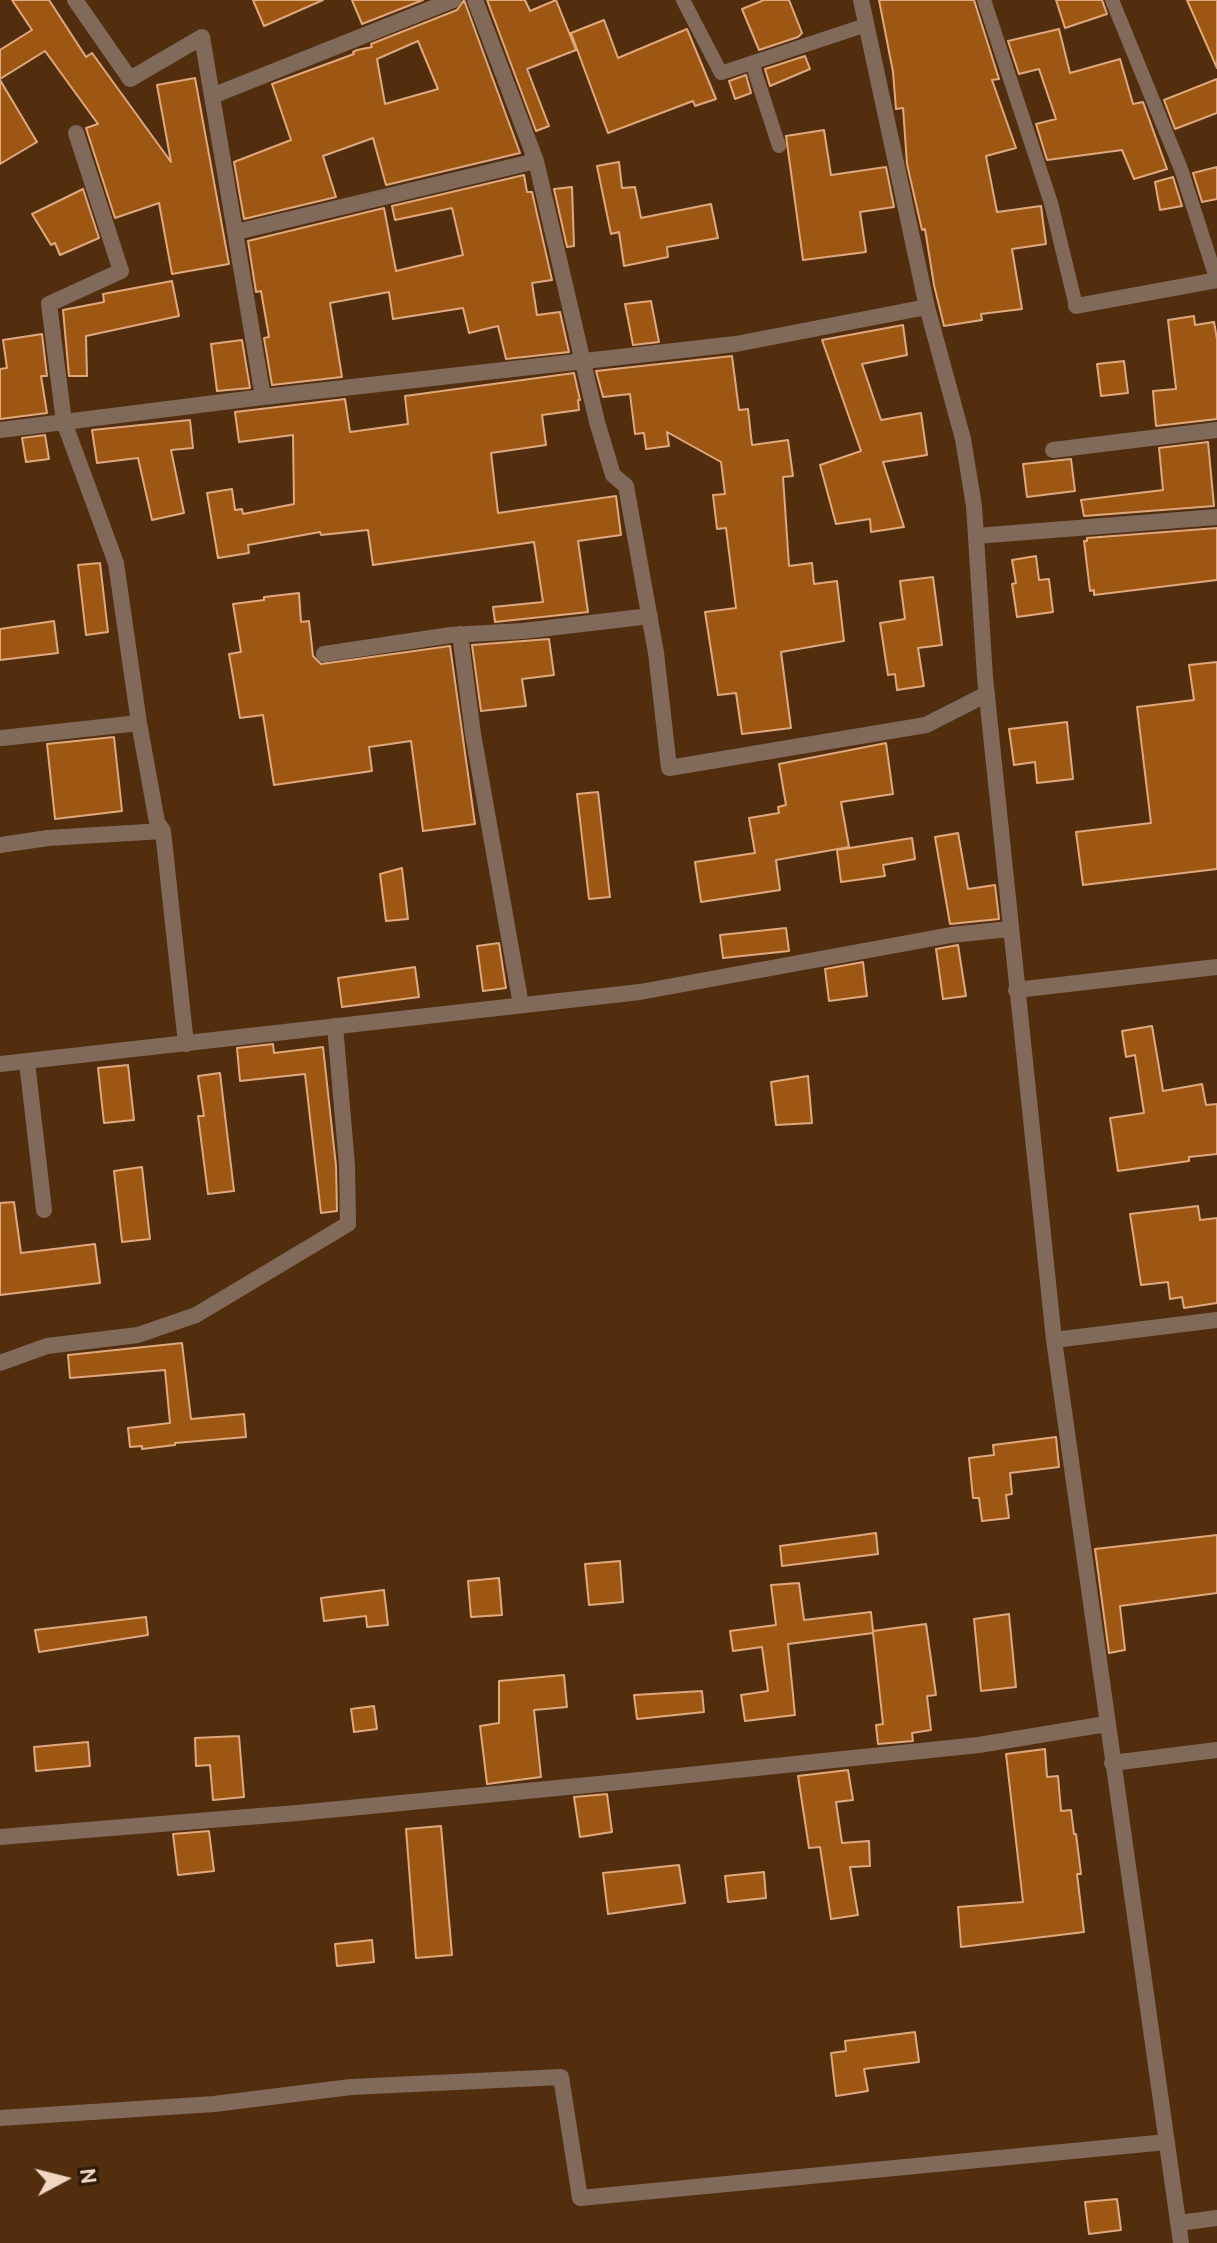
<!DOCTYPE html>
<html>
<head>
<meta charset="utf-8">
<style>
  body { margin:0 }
  #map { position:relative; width:1217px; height:2243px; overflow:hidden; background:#522e0f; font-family:Cabin,sans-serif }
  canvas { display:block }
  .north { position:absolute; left:24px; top:2139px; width:80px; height:80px; -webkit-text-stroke:6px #2e1a09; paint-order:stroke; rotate:83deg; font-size:22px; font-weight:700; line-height:32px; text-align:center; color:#f2d6c1 }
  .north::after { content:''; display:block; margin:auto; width:28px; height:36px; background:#f2d6c1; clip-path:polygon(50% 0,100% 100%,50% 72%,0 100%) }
</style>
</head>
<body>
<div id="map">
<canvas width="1217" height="2243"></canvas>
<div class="north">N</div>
</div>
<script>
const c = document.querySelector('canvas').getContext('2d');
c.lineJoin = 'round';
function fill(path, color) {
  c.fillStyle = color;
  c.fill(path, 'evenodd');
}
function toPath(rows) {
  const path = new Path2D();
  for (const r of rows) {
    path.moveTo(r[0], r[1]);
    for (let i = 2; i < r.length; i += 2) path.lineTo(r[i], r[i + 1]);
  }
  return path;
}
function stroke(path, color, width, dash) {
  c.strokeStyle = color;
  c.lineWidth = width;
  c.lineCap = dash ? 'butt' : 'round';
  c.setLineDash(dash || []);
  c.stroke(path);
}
const building = toPath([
  [12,0,49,0,86,57,92,53,171,162,157,85,195,78,229,264,172,274,159,203,115,218,86,128,98,124,45,51,0,79,0,50,32,30,12,0],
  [253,0,323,0,264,26,253,0],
  [352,0,423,0,362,24,352,0],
  [464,0,520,153,386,185,373,138,323,156,336,197,244,219,234,162,291,140,272,84,354,54,353,52,357,50,372,47,371,44,457,10,464,0],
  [418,41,438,89,385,104,377,59,418,41],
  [487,0,525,0,530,11,556,0,576,50,527,69,549,126,536,131,487,0],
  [764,0,789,0,802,33,798,37,759,50,742,9,764,0],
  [879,0,974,0,999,79,992,80,1016,148,986,156,997,212,1041,206,1046,244,1012,249,1022,309,981,314,982,320,944,326,934,285,925,229,922,230,907,164,903,108,896,109,893,72,879,0],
  [1056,0,1102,0,1107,14,1065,28,1056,0],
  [1187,0,1217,0,1217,68,1187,0],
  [604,20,618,58,687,29,716,99,695,106,693,101,608,133,571,33,604,20],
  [1059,29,1070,73,1120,59,1133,104,1143,102,1167,169,1134,179,1122,150,1047,160,1036,124,1056,119,1039,69,1019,74,1008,41,1059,29],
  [805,56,810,69,770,86,765,69,805,56],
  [746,75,751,93,735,99,729,81,746,75],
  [1217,79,1217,113,1175,129,1164,100,1217,79],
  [0,80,37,142,0,164,0,80],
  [824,130,831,175,886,167,894,207,860,212,866,252,803,260,786,136,824,130],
  [619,162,622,188,635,187,641,218,711,204,718,238,667,247,668,257,624,266,619,232,611,234,597,166,619,162],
  [1217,167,1217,199,1202,202,1193,173,1217,167],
  [524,175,527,192,532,192,552,280,532,283,537,315,560,312,569,352,506,359,498,326,469,333,463,308,393,319,389,292,330,303,342,377,272,385,264,338,269,337,261,291,256,292,248,241,384,208,396,271,463,255,452,208,395,220,392,206,524,175],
  [1173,177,1182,206,1160,210,1155,182,1173,177],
  [572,187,574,246,567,247,554,189,572,187],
  [83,189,99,238,60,255,55,243,51,245,32,214,83,189],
  [172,281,179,316,86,336,87,376,69,376,63,310,104,302,103,294,172,281],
  [651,301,659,342,633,345,625,304,651,301],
  [1194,316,1195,325,1214,322,1217,339,1217,419,1156,426,1153,391,1176,389,1168,320,1194,316],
  [903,325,907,355,862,364,881,420,921,413,927,455,883,462,904,527,871,532,870,519,836,524,820,465,861,451,822,340,903,325],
  [42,334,47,376,41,376,47,413,0,419,0,369,7,368,3,340,42,334],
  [242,340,250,388,217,391,211,344,242,340],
  [732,356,739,410,748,409,752,445,788,440,793,476,783,477,789,566,812,563,814,584,837,581,844,641,781,652,791,728,742,734,736,693,718,695,705,612,736,608,726,528,717,529,713,495,725,494,721,462,667,432,669,446,646,449,644,433,635,434,630,394,603,397,596,371,732,356],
  [1124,361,1128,393,1101,396,1097,364,1124,361],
  [574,373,580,400,578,400,579,410,542,415,546,445,491,453,498,513,616,496,621,535,578,541,588,612,495,622,493,607,543,602,534,542,373,565,368,530,321,535,320,532,248,545,249,553,218,558,207,493,232,489,235,510,242,509,243,514,294,504,293,435,239,442,235,412,345,399,350,432,408,424,405,396,574,373],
  [190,420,193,448,171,450,184,513,152,520,138,458,97,463,92,430,190,420],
  [45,435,49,459,26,462,22,438,45,435],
  [1208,442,1214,506,1084,516,1081,500,1163,490,1159,448,1208,442],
  [1071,459,1075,491,1027,497,1023,464,1071,459],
  [1217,528,1217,580,1094,595,1094,590,1090,591,1084,541,1087,541,1087,538,1217,528],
  [1036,556,1039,580,1049,579,1053,612,1017,617,1012,584,1016,583,1012,560,1036,556],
  [100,563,108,632,86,635,78,565,100,563],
  [933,577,942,645,918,648,924,686,897,690,895,674,888,675,880,623,905,619,900,581,933,577],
  [299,593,301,622,309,621,313,656,321,664,450,646,475,824,423,831,411,741,369,747,372,771,274,785,263,715,240,718,229,654,241,652,233,604,264,600,264,597,299,593],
  [54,621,58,653,0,660,0,629,54,621],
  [549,639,554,675,522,679,526,706,481,711,472,645,549,639],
  [1217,662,1217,869,1083,885,1076,832,1151,823,1137,707,1194,700,1189,665,1217,662],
  [1067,722,1073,779,1037,783,1035,762,1014,765,1009,729,1067,722],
  [114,737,122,811,55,819,47,744,114,737],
  [886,743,893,794,841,802,849,847,776,860,780,890,701,902,695,862,755,853,749,818,779,813,778,807,786,805,779,764,886,743],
  [598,792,610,897,589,899,577,794,598,792],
  [958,833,968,889,995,885,999,919,950,924,935,837,958,833],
  [912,838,915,859,883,865,885,876,841,882,837,850,912,838],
  [402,868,408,919,386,921,380,874,402,868],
  [786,928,789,951,723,958,720,935,786,928],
  [499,943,506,988,483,991,477,946,499,943],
  [958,945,966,996,943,999,936,949,958,945],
  [863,962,867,996,829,1001,825,969,863,962],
  [415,967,419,997,342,1007,338,978,415,967],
  [1152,1026,1163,1091,1202,1084,1206,1105,1217,1104,1217,1154,1189,1157,1189,1161,1118,1171,1110,1118,1144,1113,1135,1055,1126,1057,1122,1031,1152,1026],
  [273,1044,274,1053,323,1047,336,1166,337,1211,321,1213,305,1074,240,1081,237,1048,273,1044],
  [128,1065,134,1120,104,1123,98,1068,128,1065],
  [220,1073,234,1191,208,1194,198,1116,204,1116,198,1076,220,1073],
  [808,1076,812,1123,776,1125,771,1082,808,1076],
  [142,1167,150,1239,122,1242,114,1171,142,1167],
  [14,1202,21,1253,95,1244,100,1283,0,1295,0,1203,14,1202],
  [1198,1206,1200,1220,1217,1218,1217,1303,1184,1308,1182,1297,1170,1299,1168,1282,1141,1285,1130,1214,1198,1206],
  [182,1343,191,1419,244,1414,246,1437,175,1443,175,1445,142,1449,142,1446,130,1447,128,1428,170,1423,165,1370,70,1378,68,1355,182,1343],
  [1056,1437,1059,1467,1010,1473,1012,1494,1006,1495,1009,1518,982,1521,979,1498,973,1498,969,1458,994,1455,993,1445,1056,1437],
  [876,1533,878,1554,782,1566,780,1546,876,1533],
  [1217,1535,1217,1593,1120,1606,1125,1650,1109,1653,1095,1549,1217,1535],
  [620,1561,623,1602,589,1605,585,1564,620,1561],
  [499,1578,502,1615,471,1617,468,1581,499,1578],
  [799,1583,804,1620,871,1612,873,1631,926,1624,936,1695,927,1696,931,1730,912,1733,913,1741,878,1744,876,1725,883,1724,873,1633,788,1644,795,1715,745,1721,741,1695,768,1691,762,1647,733,1651,730,1631,776,1625,771,1585,799,1583],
  [384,1590,388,1625,367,1627,366,1616,324,1621,321,1598,384,1590],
  [1009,1614,1016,1687,981,1691,974,1619,1009,1614],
  [146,1617,148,1635,39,1652,35,1630,146,1617],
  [564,1675,567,1707,534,1710,541,1777,487,1784,480,1726,499,1723,499,1681,564,1675],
  [702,1691,704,1712,637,1719,634,1695,702,1691],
  [374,1706,377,1729,354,1732,351,1709,374,1706],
  [239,1736,244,1797,213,1800,210,1765,196,1766,195,1738,239,1736],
  [88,1742,90,1766,36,1771,34,1747,88,1742],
  [1045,1749,1047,1777,1058,1776,1061,1811,1071,1810,1074,1834,1076,1834,1081,1874,1077,1874,1084,1932,961,1947,958,1907,1023,1902,1006,1754,1045,1749],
  [848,1770,853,1800,836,1802,842,1843,869,1841,870,1866,850,1867,858,1915,831,1919,820,1847,809,1848,798,1776,848,1770],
  [607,1794,612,1832,580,1837,574,1797,607,1794],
  [441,1826,452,1955,416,1958,406,1829,441,1826],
  [209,1831,214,1871,178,1875,173,1834,209,1831],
  [679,1865,685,1903,608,1914,603,1873,679,1865],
  [764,1872,766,1898,728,1902,725,1876,764,1872],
  [372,1940,374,1962,337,1966,335,1944,372,1940],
  [915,2032,919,2062,864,2069,868,2091,836,2096,831,2053,846,2051,845,2041,915,2032],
  [1117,2199,1121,2230,1089,2234,1085,2202,1117,2199]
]);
const lane = toPath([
  [683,0,721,73,866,25],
  [984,0,1051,203,1076,306],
  [1112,0,1181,169,1217,281],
  [752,63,779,146]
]);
const street = toPath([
  [75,0,130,79,202,37,263,397],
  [475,0,536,161,597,422,613,475,626,486,656,653,669,768,926,725,987,694],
  [861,0,927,307,963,439,974,506,985,677,1054,1340,1181,2243],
  [212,96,453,0],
  [76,133,121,271,49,304,64,422,116,563,139,723,157,822,163,831,186,1044],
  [236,232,536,161],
  [1076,306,1217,280],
  [0,430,263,397,736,344,927,307],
  [1053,450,1217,430],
  [976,536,1217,517],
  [460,634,473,734,521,1005],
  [324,654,451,635,523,631,650,616],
  [2,738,139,723],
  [0,845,48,838,163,831],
  [1016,990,1217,967],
  [27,1062,44,1210],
  [0,1064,640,992,951,935,1010,929],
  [1054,1340,1217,1320],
  [0,1363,47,1346,138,1335,196,1315,348,1224,347,1165,335,1026],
  [1112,1763,1217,1750],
  [0,1837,297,1813,630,1781,979,1745,1106,1724],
  [0,2118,214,2104,351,2087,561,2077,580,2198,1167,2142],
  [1179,2223,1217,2218]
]);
fill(building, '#9e5713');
stroke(building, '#dfa87f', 2);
stroke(lane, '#816a5a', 14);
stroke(street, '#816a5a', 16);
</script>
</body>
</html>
